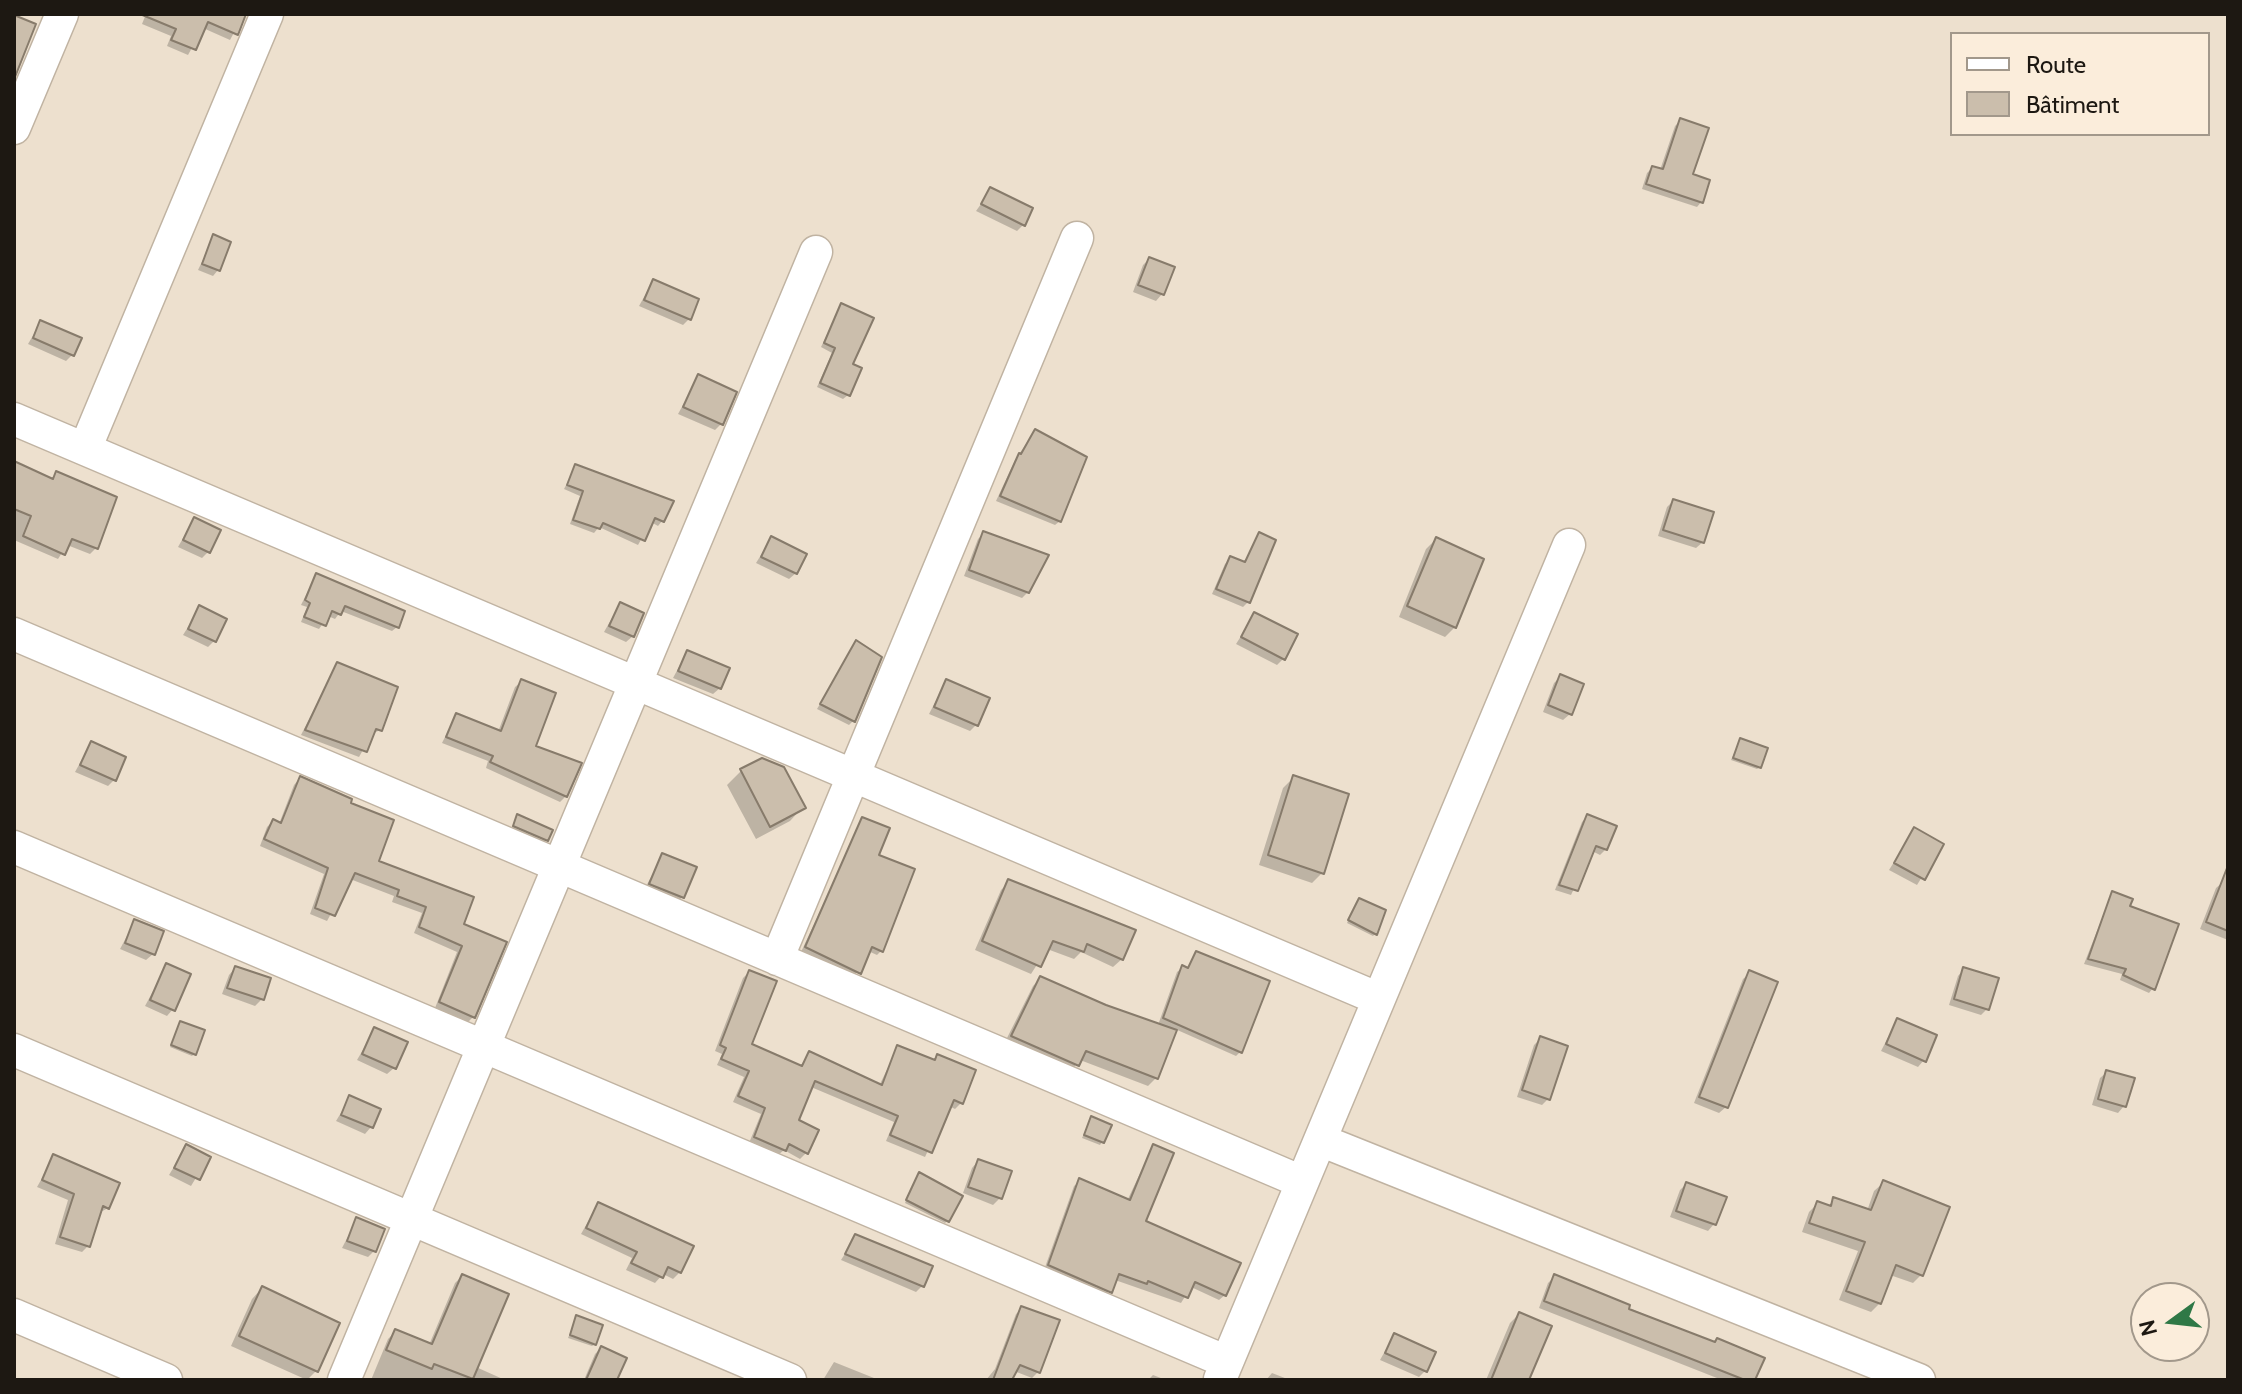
<!DOCTYPE html>
<html>
<head>
<meta charset="utf-8">
<style>
  body { margin:0 }
  #map { position:relative; width:2242px; height:1394px; overflow:hidden; background:#ede0ce; font-family:Cabin,sans-serif }
  canvas { display:block }
  .frame { position:absolute; inset:0; border:16px solid #1d1812; pointer-events:none }
  .legend { position:absolute; left:1950px; top:32px; width:260px; height:104px; box-sizing:border-box; background:#fbeddb; border:2px solid #a2988b; margin:0; padding:10px 14px; list-style:none; font-size:24px; color:#1d1812 }
  .legend li { display:flex; align-items:center; gap:16px; height:40px }
  .legend b { width:40px; border:2px solid #a2988b }
  .north { position:absolute; left:2130px; top:1282px; width:80px; height:80px; box-sizing:border-box; background:#fbeddb; border:2px solid #a2988b; border-radius:50%; rotate:255deg; font-size:22px; font-weight:700; line-height:32px; text-align:center; color:#1d1812 }
  .north::after { content:''; display:block; margin:auto; width:28px; height:36px; background:#2f7846; clip-path:polygon(50% 0,100% 100%,50% 72%,0 100%) }
</style>
</head>
<body>
<div id="map">
<canvas width="2242" height="1394"></canvas>
<div class="frame"></div>
<ul class="legend">
<li><b style="height:10px;background:#fff"></b>Route</li>
<li><b style="height:22px;background:#cbbeac"></b>Bâtiment</li>
</ul>
<div class="north">N</div>
</div>
<script>
const c = document.querySelector('canvas').getContext('2d');
c.lineJoin = 'round';
function fill(path, color) {
  c.fillStyle = color;
  c.fill(path, 'evenodd');
}
function toPath(rows) {
  const path = new Path2D();
  for (const r of rows) {
    path.moveTo(r[0], r[1]);
    for (let i = 2; i < r.length; i += 2) path.lineTo(r[i], r[i + 1]);
  }
  return path;
}
function stroke(path, color, width, dash) {
  c.strokeStyle = color;
  c.lineWidth = width;
  c.lineCap = dash ? 'butt' : 'round';
  c.setLineDash(dash || []);
  c.stroke(path);
}
const shadow = toPath([
  [146,14,244,14,230,40,203,28,188,55,167,46,171,36,142,24],
  [1680,121,1690,176,1702,201,1697,207,1642,189,1647,173,1652,168,1660,170,1675,126],
  [991,190,1023,225,1017,231,976,211],
  [214,237,218,270,213,276,198,270],
  [1149,259,1162,294,1156,301,1133,292,1143,265],
  [653,281,689,319,683,325,639,306],
  [841,305,850,365,848,395,843,399,817,387,832,353,821,347],
  [41,322,73,354,66,361,28,344],
  [699,376,721,424,715,430,678,414],
  [1035,431,1060,521,1055,525,996,501,1015,460],
  [14,463,51,480,57,474,96,548,90,554,67,545,58,559,14,540],
  [576,466,662,521,658,526,651,522,638,545,599,527,594,533,570,524,580,496,564,489],
  [1673,501,1703,542,1696,548,1658,536,1667,507],
  [194,519,208,552,202,558,178,547],
  [984,533,1028,592,1022,598,964,576,978,539],
  [1260,534,1248,602,1243,607,1212,594,1225,564,1231,558,1243,564],
  [771,539,796,573,789,579,756,563],
  [1436,539,1455,627,1445,637,1399,617,1426,549],
  [316,575,397,627,392,631,341,611,335,619,328,616,319,629,301,622,307,607,301,605],
  [620,604,633,636,626,642,604,632],
  [200,608,214,641,208,647,183,635],
  [1255,614,1283,659,1277,665,1236,644],
  [856,643,853,721,849,725,817,709],
  [687,652,720,688,713,694,673,678],
  [337,664,380,730,372,734,359,757,301,735],
  [1561,676,1570,714,1563,720,1543,712,1554,683],
  [946,681,976,725,970,731,929,714],
  [521,682,533,747,566,796,560,802,486,768,488,761,442,743,456,715,498,732,515,687],
  [1740,740,1760,767,1757,769,1731,760],
  [91,743,114,780,108,786,75,772],
  [762,760,803,807,790,821,756,839,727,785,741,771],
  [300,778,348,804,376,862,461,925,473,1017,467,1023,435,1008,457,952,414,933,422,913,392,902,394,896,350,879,327,921,310,914,324,874,260,846,267,827,273,821,279,824,294,785],
  [1293,778,1322,873,1312,883,1259,865,1283,788],
  [1587,816,1606,849,1600,855,1592,851,1571,895,1555,890,1582,822],
  [518,817,547,840,544,842,511,828],
  [863,819,876,856,881,951,877,955,868,951,854,977,801,952],
  [1914,830,1942,845,1917,885,1889,870],
  [663,855,682,897,676,904,644,890],
  [1009,882,1122,959,1113,967,1081,952,1074,959,1047,949,1031,974,975,950,1001,890],
  [2223,882,2228,884,2228,940,2200,929,2216,888],
  [2112,893,2127,907,2153,988,2149,993,2120,980,2122,974,2084,964],
  [1357,903,1375,934,1373,936,1347,923],
  [135,921,153,954,146,960,120,949],
  [1196,954,1241,1051,1236,1056,1175,1029,1156,1078,1148,1086,1080,1060,1069,1073,1004,1044,1033,986,1041,978,1158,1025,1177,972,1182,968,1187,969],
  [167,965,173,1009,167,1016,145,1006],
  [235,968,262,999,255,1006,222,994,229,975],
  [1964,969,1987,1009,1981,1015,1949,1005,1958,976],
  [749,972,750,1045,800,1067,809,1053,879,1086,898,1047,933,1061,938,1057,961,1103,955,1109,949,1106,925,1157,886,1141,894,1122,811,1087,796,1121,806,1153,800,1159,784,1150,778,1155,749,1143,761,1114,733,1102,744,1077,717,1065,722,1054,715,1051,743,978],
  [1750,973,1726,1107,1719,1113,1694,1103,1743,979],
  [1897,1020,1924,1060,1918,1067,1881,1051],
  [180,1023,194,1054,192,1056,170,1047],
  [375,1029,394,1068,387,1074,357,1060],
  [1541,1038,1548,1099,1542,1105,1517,1097,1534,1045],
  [2107,1072,2124,1106,2118,1113,2092,1105,2100,1078],
  [350,1098,371,1127,365,1134,336,1121],
  [1091,1119,1102,1142,1100,1145,1082,1138],
  [1153,1146,1143,1222,1225,1295,1219,1300,1191,1287,1181,1303,1115,1280,1105,1297,1044,1270,1074,1186,1080,1181,1127,1201],
  [186,1147,208,1158,191,1186,169,1175],
  [54,1157,108,1208,99,1213,88,1246,82,1252,55,1244,68,1200,37,1187],
  [978,1161,1009,1173,1000,1198,993,1205,963,1193,972,1168],
  [917,1177,947,1221,945,1223,905,1203],
  [1883,1183,1921,1275,1913,1283,1890,1275,1880,1303,1871,1312,1839,1300,1858,1251,1802,1232,1809,1212,1817,1204,1827,1207,1834,1200,1867,1211,1874,1191],
  [1686,1184,1714,1224,1708,1231,1670,1217,1680,1190],
  [598,1204,680,1272,673,1279,663,1274,655,1283,626,1270,632,1258,581,1234],
  [357,1219,374,1251,368,1257,342,1248],
  [856,1236,922,1286,916,1292,841,1260],
  [462,1276,476,1367,505,1380,371,1380,388,1339,396,1331,429,1345,455,1283],
  [1554,1277,1714,1343,1753,1380,1722,1380,1539,1308,1548,1283],
  [262,1288,316,1371,307,1380,231,1346,252,1299],
  [1022,1308,1038,1372,1032,1378,1014,1371,1010,1380,986,1380,995,1369,1016,1314],
  [1519,1314,1527,1380,1486,1380,1510,1323],
  [577,1317,595,1344,592,1346,568,1338],
  [1394,1335,1425,1371,1419,1377,1380,1360],
  [601,1348,615,1380,584,1380,595,1354],
  [834,1362,879,1380,823,1380],
  [1272,1373,1290,1380,1266,1380],
  [1153,1375,1166,1380,1148,1380]
]);
const building = toPath([
  [140,14,246,14,238,35,208,22,196,50,171,40,176,29,140,14],
  [14,15,36,24,15,77,14,76,14,15],
  [1680,118,1709,128,1693,174,1710,180,1703,203,1646,184,1652,166,1663,169,1680,118],
  [990,187,1033,208,1025,226,981,204,990,187],
  [213,234,231,242,220,271,202,264,213,234],
  [1149,257,1175,267,1164,295,1138,285,1149,257],
  [653,279,699,299,691,320,644,300,653,279],
  [841,303,874,318,853,364,862,368,850,396,820,383,835,348,824,343,841,303],
  [40,320,82,338,74,356,33,338,40,320],
  [698,374,737,392,723,425,683,407,698,374],
  [1035,429,1087,457,1061,522,1000,496,1019,453,1021,454,1035,429],
  [14,461,53,479,56,471,117,497,98,549,72,539,65,555,23,536,31,516,14,509,14,461],
  [575,464,674,501,664,522,655,518,645,541,603,523,600,529,573,520,583,491,567,485,575,464],
  [1673,499,1714,512,1704,543,1663,530,1673,499],
  [194,517,221,530,210,553,183,540,194,517],
  [983,531,1049,555,1029,593,969,570,983,531],
  [1259,532,1276,540,1250,603,1216,589,1230,556,1245,562,1259,532],
  [771,536,807,554,797,574,761,557,771,536],
  [1436,537,1484,559,1456,628,1407,606,1436,537],
  [316,573,405,611,399,628,345,606,341,615,332,611,326,626,304,617,310,603,305,600,316,573],
  [620,602,644,613,634,637,609,626,620,602],
  [199,605,227,619,216,642,188,629,199,605],
  [1254,612,1298,634,1285,660,1241,637,1254,612],
  [856,640,882,657,855,722,820,704,856,640],
  [687,650,730,668,721,689,678,671,687,650],
  [337,662,398,687,382,731,376,729,367,752,305,730,337,662],
  [1560,674,1584,684,1572,715,1548,705,1560,674],
  [521,679,556,693,536,746,582,763,567,797,490,762,493,756,446,737,456,713,501,731,521,679],
  [946,679,990,698,978,726,934,707,946,679],
  [1740,738,1768,748,1761,768,1733,758,1740,738],
  [91,741,126,757,116,781,80,765,91,741],
  [762,758,784,767,806,808,770,827,740,769,762,758],
  [1293,775,1349,794,1324,874,1268,855,1293,775],
  [300,776,352,799,351,803,394,820,379,861,474,897,464,924,507,942,475,1018,439,1002,462,946,419,927,426,907,397,896,399,890,355,873,335,916,315,908,328,868,264,839,273,819,281,823,300,776],
  [517,814,553,830,548,841,513,826,517,814],
  [1587,814,1617,826,1607,850,1596,846,1578,891,1559,885,1587,814],
  [862,817,890,828,879,855,915,869,883,952,872,947,861,974,805,947,862,817],
  [1914,827,1944,844,1925,880,1894,863,1914,827],
  [662,853,697,867,684,898,649,884,662,853],
  [2227,868,2228,868,2228,931,2206,922,2227,868],
  [1008,879,1136,930,1123,960,1087,944,1084,952,1053,941,1041,967,982,941,1008,879],
  [2112,891,2133,899,2130,906,2179,924,2155,990,2123,975,2126,969,2088,959,2112,891],
  [1359,898,1386,910,1377,935,1348,920,1359,898],
  [134,919,164,931,155,955,125,943,134,919],
  [1196,951,1270,981,1242,1053,1163,1018,1182,965,1188,968,1196,951],
  [166,963,191,974,175,1011,150,1000,166,963],
  [235,966,271,978,264,1000,227,988,235,966],
  [1963,967,1999,978,1989,1010,1954,999,1963,967],
  [749,970,777,981,752,1044,802,1066,809,1051,882,1085,897,1045,935,1060,937,1054,976,1070,963,1104,954,1100,932,1153,890,1135,898,1116,815,1081,799,1120,819,1130,808,1154,789,1144,786,1151,754,1137,765,1108,738,1096,749,1071,721,1059,726,1048,720,1045,749,970],
  [1749,970,1778,982,1728,1108,1699,1097,1749,970],
  [1040,976,1106,1005,1177,1030,1158,1079,1086,1051,1079,1066,1011,1036,1040,976],
  [1897,1018,1937,1035,1926,1062,1886,1044,1897,1018],
  [180,1021,205,1030,196,1055,171,1045,180,1021],
  [374,1027,408,1042,396,1069,362,1054,374,1027],
  [1540,1036,1568,1046,1550,1100,1522,1090,1540,1036],
  [2106,1070,2135,1078,2126,1107,2098,1099,2106,1070],
  [349,1095,381,1109,373,1128,341,1115,349,1095],
  [1091,1116,1112,1125,1104,1143,1084,1135,1091,1116],
  [186,1144,211,1157,200,1180,174,1168,186,1144],
  [1153,1144,1174,1153,1146,1221,1241,1263,1226,1296,1195,1282,1188,1298,1148,1281,1147,1284,1119,1274,1112,1293,1048,1265,1079,1178,1130,1200,1153,1144],
  [53,1154,120,1183,109,1209,103,1206,90,1247,60,1237,74,1194,42,1180,53,1154],
  [978,1159,1012,1171,1002,1199,968,1187,978,1159],
  [919,1172,963,1196,949,1222,906,1200,919,1172],
  [1883,1180,1950,1207,1923,1276,1896,1265,1881,1304,1846,1291,1865,1242,1809,1223,1817,1201,1831,1206,1833,1197,1871,1210,1883,1180],
  [1686,1182,1727,1197,1716,1225,1676,1211,1686,1182],
  [598,1202,694,1246,681,1273,668,1267,663,1278,631,1263,637,1252,586,1228,598,1202],
  [356,1217,385,1229,376,1252,347,1241,356,1217],
  [855,1234,933,1266,924,1287,845,1254,855,1234],
  [462,1274,509,1294,473,1379,434,1364,432,1369,386,1350,395,1329,432,1344,462,1274],
  [1554,1274,1630,1305,1629,1309,1715,1342,1717,1338,1765,1358,1755,1380,1745,1380,1544,1301,1554,1274],
  [262,1286,340,1323,318,1372,239,1336,262,1286],
  [1021,1306,1060,1320,1040,1373,1020,1365,1012,1380,993,1380,1021,1306],
  [1519,1312,1552,1326,1529,1380,1491,1380,1519,1312],
  [576,1315,603,1325,596,1345,570,1335,576,1315],
  [1394,1333,1436,1352,1427,1372,1385,1353,1394,1333],
  [601,1346,627,1358,617,1380,586,1380,601,1346]
]);
const minor = toPath([
  [14,128,62,14],
  [14,419,1379,999],
  [85,449,267,14],
  [14,634,1302,1182],
  [14,847,1227,1362],
  [777,959,1077,238],
  [14,1050,790,1380],
  [1320,1140,1919,1380],
  [14,1315,166,1380],
  [1220,1379,1569,545],
  [344,1380,816,252]
]);
fill(shadow, '#0003');
fill(building, '#cbbeac');
stroke(building, '#877b6b', 2);
stroke(minor, '#c0b3a2', 35);
stroke(minor, '#fff', 32);
</script>
</body>
</html>
